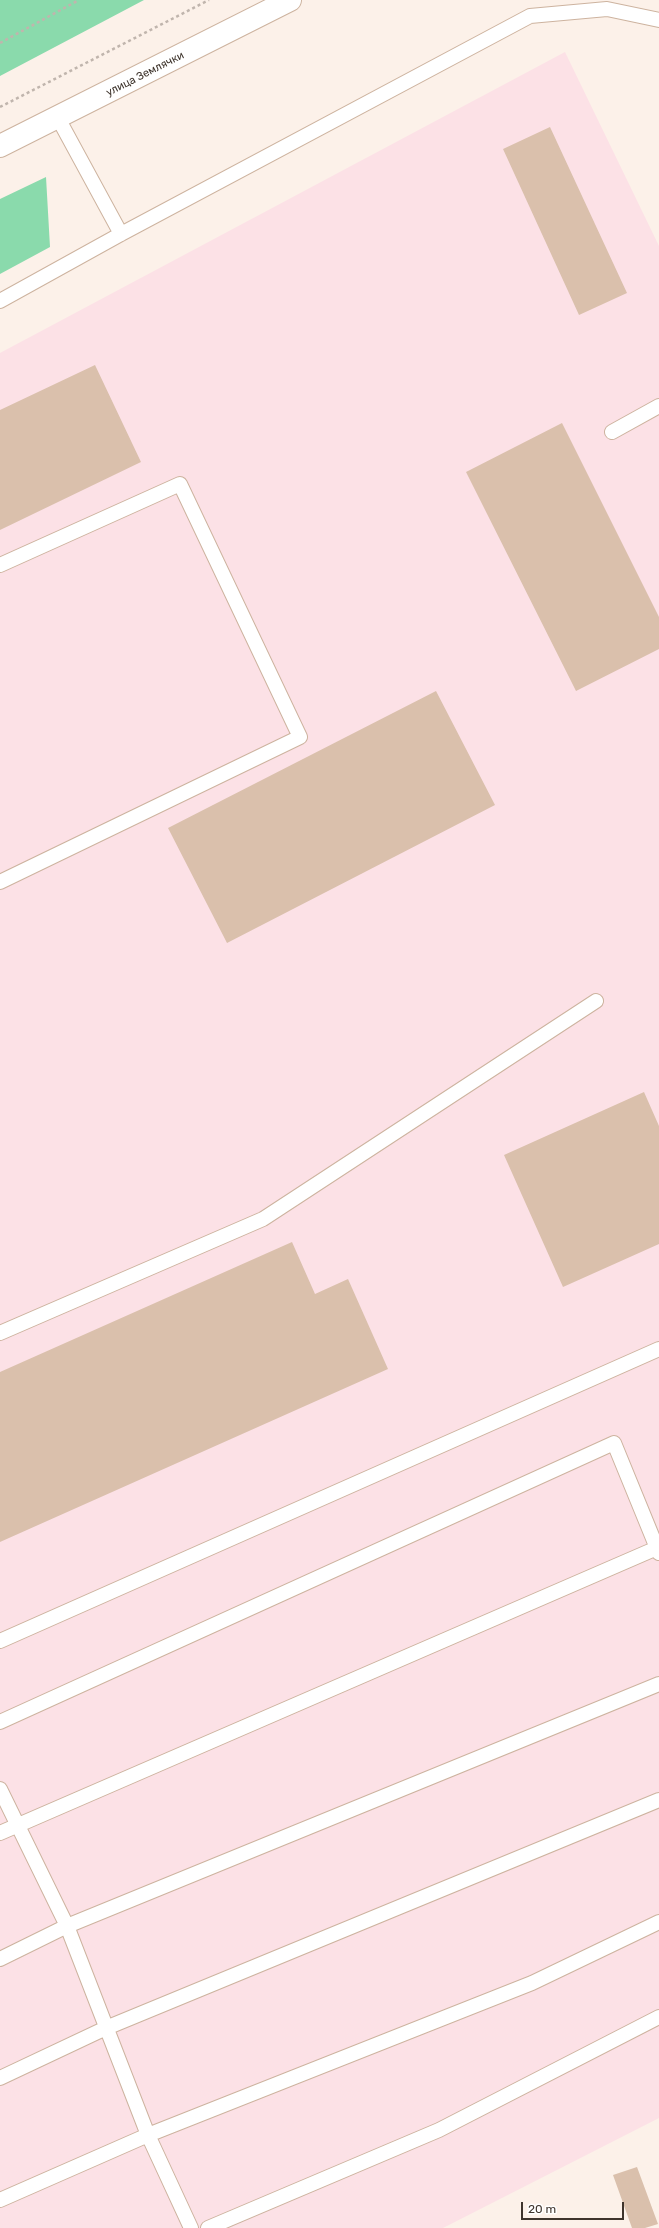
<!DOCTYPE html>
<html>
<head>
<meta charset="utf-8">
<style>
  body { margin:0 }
  #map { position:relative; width:659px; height:2228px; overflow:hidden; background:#fcf1e9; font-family:Rubik,sans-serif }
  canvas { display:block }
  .scale { position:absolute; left:521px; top:2202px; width:103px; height:18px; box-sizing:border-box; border:2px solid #3e342c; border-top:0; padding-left:5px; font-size:12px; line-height:14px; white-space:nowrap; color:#3e342c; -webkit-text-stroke:3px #fff; paint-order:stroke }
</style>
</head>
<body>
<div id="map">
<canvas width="659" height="2228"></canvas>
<div class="scale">20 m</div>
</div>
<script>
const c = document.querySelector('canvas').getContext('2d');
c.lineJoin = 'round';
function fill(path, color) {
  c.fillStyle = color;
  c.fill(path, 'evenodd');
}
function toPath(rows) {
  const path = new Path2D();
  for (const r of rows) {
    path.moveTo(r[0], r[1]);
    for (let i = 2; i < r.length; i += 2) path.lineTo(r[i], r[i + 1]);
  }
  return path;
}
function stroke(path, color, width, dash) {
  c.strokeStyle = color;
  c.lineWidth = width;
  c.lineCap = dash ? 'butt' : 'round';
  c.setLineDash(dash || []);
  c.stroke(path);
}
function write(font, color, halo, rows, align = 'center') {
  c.font = font + ' Rubik,sans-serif';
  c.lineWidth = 3.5;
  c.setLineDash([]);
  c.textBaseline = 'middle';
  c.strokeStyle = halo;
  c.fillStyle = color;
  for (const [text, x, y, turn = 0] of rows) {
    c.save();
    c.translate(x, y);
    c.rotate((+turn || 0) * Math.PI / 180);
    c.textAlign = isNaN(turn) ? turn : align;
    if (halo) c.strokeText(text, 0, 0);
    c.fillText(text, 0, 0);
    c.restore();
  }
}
const industrial = toPath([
  [565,52,659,246,659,2118,443,2228,0,2228,0,353]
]);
const green = toPath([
  [0,0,144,0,0,76],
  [46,177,50,247,0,274,0,199]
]);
const building = toPath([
  [550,127,627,293,579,315,503,149],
  [95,365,141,462,0,530,0,410],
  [562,423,659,617,659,649,576,691,466,472],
  [436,691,495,805,227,943,168,828],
  [644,1092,659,1126,659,1244,563,1287,504,1155],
  [292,1242,315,1294,348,1279,388,1369,0,1542,0,1372],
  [637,2167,658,2224,645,2228,632,2228,613,2175]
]);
const path = toPath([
  [0,43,79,0],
  [0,107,209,0]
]);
const service = toPath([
  [58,118,121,234],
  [0,301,121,234,530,16,607,9,659,20],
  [612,432,659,406],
  [0,565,180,484,300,737,0,882],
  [0,1333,263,1219,596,1001],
  [0,1641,659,1349],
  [0,1722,614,1443,659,1553],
  [0,1789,67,1926,148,2135,191,2228],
  [0,1833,657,1548],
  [0,1959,67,1926,659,1684],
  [0,2078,106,2028,659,1800],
  [0,2200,148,2135,532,1983,659,1922],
  [208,2228,439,2130,659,2017]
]);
const tertiary = toPath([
  [0,146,290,0]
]);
const streetNames = [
  ["улица Землячки",145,74,-27]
];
fill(industrial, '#fce1e6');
fill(green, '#8adaac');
fill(building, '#dac0ac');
stroke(service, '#cdb39f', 16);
stroke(tertiary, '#cdb39f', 24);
stroke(path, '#c0b5ad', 2.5, [3, 3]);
stroke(service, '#fff', 14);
stroke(tertiary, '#fff', 22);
write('11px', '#3e342c', '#fff', streetNames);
</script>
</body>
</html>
